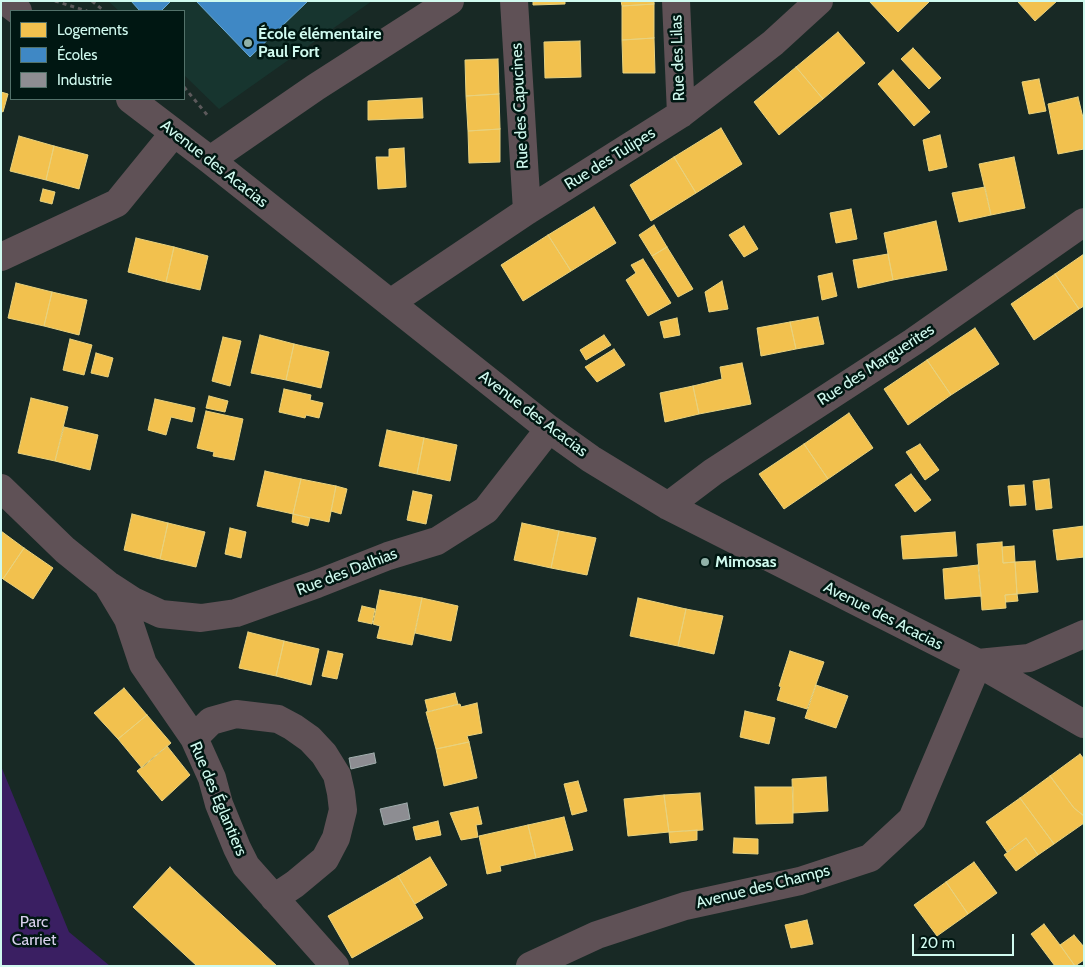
<!DOCTYPE html>
<html>
<head>
<meta charset="utf-8">
<style>
  body { margin:0 }
  #map { position:relative; width:1085px; height:967px; overflow:hidden; background:#182925; font-family:Cabin,sans-serif }
  canvas { display:block }
  .frame { position:absolute; inset:0; border:2px solid #d0faef; pointer-events:none }
  .legend { position:absolute; left:10px; top:10px; width:175px; height:90px; box-sizing:border-box; background:#001712; border:1px solid #53726a; margin:0; padding:6px 9px; list-style:none; font-size:15px; color:#d0faef }
  .legend li { display:flex; align-items:center; gap:10px; height:25px }
  .legend b { width:25px; border:1px solid #53726a }
  .scale { position:absolute; left:912px; top:934px; width:102px; height:22px; box-sizing:border-box; border:2px solid #d0faef; border-top:0; padding-left:6px; font-size:15px; line-height:18px; white-space:nowrap; color:#d0faef; -webkit-text-stroke:4px #001712; paint-order:stroke }
</style>
</head>
<body>
<div id="map">
<canvas width="1085" height="967"></canvas>
<div class="frame"></div>
<ul class="legend">
<li><b style="height:14px;background:#f2c14e"></b>Logements</li>
<li><b style="height:14px;background:#3f88c5"></b>Écoles</li>
<li><b style="height:14px;background:#8d8d92"></b>Industrie</li>
</ul>
<div class="scale">20 m</div>
</div>
<script>
const c = document.querySelector('canvas').getContext('2d');
c.lineJoin = 'round';
function fill(path, color) {
  c.fillStyle = color;
  c.fill(path, 'evenodd');
}
function toPath(rows) {
  const path = new Path2D();
  for (const r of rows) {
    path.moveTo(r[0], r[1]);
    for (let i = 2; i < r.length; i += 2) path.lineTo(r[i], r[i + 1]);
  }
  return path;
}
function stroke(path, color, width, dash) {
  c.strokeStyle = color;
  c.lineWidth = width;
  c.lineCap = dash ? 'butt' : 'round';
  c.setLineDash(dash || []);
  c.stroke(path);
}
function write(font, color, halo, rows, align = 'center') {
  c.font = font + ' Cabin,sans-serif';
  c.lineWidth = 5;
  c.setLineDash([]);
  c.textBaseline = 'middle';
  c.strokeStyle = halo;
  c.fillStyle = color;
  for (const [text, x, y, turn = 0] of rows) {
    c.save();
    c.translate(x, y);
    c.rotate((+turn || 0) * Math.PI / 180);
    c.textAlign = isNaN(turn) ? turn : align;
    if (halo) c.strokeText(text, 0, 0);
    c.fillText(text, 0, 0);
    c.restore();
  }
}
const built = toPath([
  [108,1,372,1,219,109,184,75,184,11,119,11]
]);
const green = toPath([
  [1,766,69,932,110,966,1,966]
]);
const homes = toPath([
  [533,1,565,1,565,4,533,5,533,1],
  [621,1,654,1,654,4,622,6,621,1],
  [869,1,930,1,898,32,869,1],
  [1019,1,1057,1,1035,21,1018,2,1019,1],
  [654,4,654,38,622,40,622,6,654,4],
  [838,32,865,63,823,99,796,67,838,32],
  [654,38,655,73,623,73,622,40,654,38],
  [580,41,581,77,545,78,544,42,580,41],
  [913,48,941,78,929,89,901,59,913,48],
  [498,59,499,94,466,96,465,60,498,59],
  [796,67,823,99,779,135,754,102,796,67],
  [893,70,930,112,914,126,878,84,893,70],
  [1039,79,1046,111,1029,114,1022,82,1039,79],
  [1,92,8,94,3,112,1,111,1,92],
  [499,94,500,129,468,131,466,96,499,94],
  [1078,97,1084,122,1084,149,1058,154,1048,104,1078,97],
  [422,98,423,118,368,120,368,101,422,98],
  [721,128,742,164,696,193,674,157,721,128],
  [500,129,500,162,469,163,468,131,500,129],
  [940,135,947,167,929,171,923,140,940,135],
  [19,136,54,146,46,180,10,171,19,136],
  [54,146,88,155,79,189,46,180,54,146],
  [404,148,406,187,378,189,376,157,389,157,389,149,404,148],
  [674,157,696,193,651,221,630,185,674,157],
  [1014,157,1025,208,991,215,979,164,1014,157],
  [985,187,991,215,959,222,952,193,985,187],
  [43,189,55,192,52,204,40,201,43,189],
  [594,207,616,243,571,271,548,235,594,207],
  [851,209,857,239,836,243,830,213,851,209],
  [936,221,947,270,893,280,884,233,936,221],
  [654,225,667,247,652,256,639,235,654,225],
  [744,226,758,249,744,257,729,235,744,226],
  [548,235,571,271,523,301,501,265,548,235],
  [136,238,174,247,166,282,128,272,136,238],
  [174,247,208,256,200,290,166,282,174,247],
  [667,247,693,289,678,297,652,256,667,247],
  [888,254,893,280,858,288,853,260,888,254],
  [1084,254,1084,306,1079,309,1055,274,1084,254],
  [643,259,671,303,648,316,626,280,636,273,631,265,643,259],
  [832,273,837,296,822,300,818,276,832,273],
  [1055,274,1079,309,1034,340,1011,304,1055,274],
  [722,281,728,309,709,312,705,292,722,281],
  [16,283,52,292,44,326,8,318,16,283],
  [52,292,87,300,79,335,44,326,52,292],
  [818,317,824,344,796,349,790,322,818,317],
  [677,318,680,335,664,338,660,322,677,318],
  [790,322,796,349,761,356,757,328,790,322],
  [975,328,999,364,951,395,927,360,975,328],
  [260,335,294,344,286,380,251,373,260,335],
  [604,335,611,345,586,360,580,350,604,335],
  [223,337,241,341,230,386,212,381,223,337],
  [70,339,92,345,84,375,63,370,70,339],
  [294,344,329,352,321,388,286,380,294,344],
  [614,349,625,365,597,382,585,367,614,349],
  [96,353,113,358,108,377,91,373,96,353],
  [927,360,951,395,908,425,884,389,927,360],
  [742,363,751,404,699,414,693,386,722,379,720,367,742,363],
  [693,386,699,414,665,422,660,393,693,386],
  [284,389,311,395,310,400,323,403,319,418,306,415,305,418,279,412,284,389],
  [209,396,228,401,225,412,206,408,209,396],
  [31,398,68,407,55,461,18,453,31,398],
  [155,399,195,408,192,422,171,417,166,435,148,430,155,399],
  [206,411,243,419,234,460,213,456,214,452,197,448,206,411],
  [849,413,873,448,828,479,804,444,849,413],
  [64,427,98,435,90,470,55,461,64,427],
  [387,430,424,438,417,474,379,466,387,430],
  [424,438,457,445,450,481,417,474,424,438],
  [804,444,828,479,784,509,759,474,804,444],
  [920,444,939,470,925,480,906,452,920,444],
  [265,471,301,479,293,514,257,506,265,471],
  [911,474,931,500,915,512,895,485,911,474],
  [301,479,336,486,329,522,293,514,301,479],
  [1049,479,1052,508,1036,510,1033,481,1049,479],
  [1024,485,1026,505,1010,506,1008,486,1024,485],
  [336,486,347,489,341,514,331,511,336,486],
  [413,491,432,495,426,524,407,520,413,491],
  [132,514,168,523,160,559,124,550,132,514],
  [293,514,310,518,308,526,292,522,293,514],
  [168,523,205,532,196,567,160,559,168,523],
  [522,523,559,531,551,568,514,560,522,523],
  [1084,526,1084,557,1057,560,1053,530,1084,526],
  [230,528,246,532,241,558,225,554,230,528],
  [1,531,24,548,3,579,1,577,1,531],
  [559,531,596,538,587,575,551,568,559,531],
  [955,532,957,556,903,559,901,536,955,532],
  [1002,542,1003,563,1015,562,1017,594,1005,595,1006,608,982,610,977,544,1002,542],
  [1014,546,1015,562,1003,563,1002,547,1014,546],
  [24,548,53,568,33,599,3,579,24,548],
  [1035,561,1038,592,1017,594,1015,562,1035,561],
  [978,565,981,596,945,599,943,569,978,565],
  [380,590,422,598,412,645,377,638,380,626,373,624,380,590],
  [1017,594,1018,601,1006,602,1005,595,1017,594],
  [422,598,458,606,451,641,415,633,422,598],
  [638,598,686,609,678,646,630,636,638,598],
  [362,606,375,609,372,624,358,621,362,606],
  [686,609,723,616,714,654,678,646,686,609],
  [248,632,284,641,276,676,239,668,248,632],
  [284,641,319,649,311,685,276,676,284,641],
  [328,651,343,654,337,679,322,676,328,651],
  [790,651,824,662,807,709,777,700,781,687,779,686,790,651],
  [816,685,848,696,836,728,805,718,816,685],
  [124,688,147,715,118,739,94,713,124,688],
  [455,693,458,704,428,712,425,700,455,693],
  [477,703,482,733,467,736,469,742,436,749,426,712,460,704,461,707,477,703],
  [745,711,775,718,769,744,740,737,745,711],
  [147,715,171,743,142,768,118,739,147,715],
  [469,742,477,778,444,786,436,749,469,742],
  [167,746,190,775,162,801,137,771,167,746],
  [1080,754,1084,759,1084,816,1074,808,1050,776,1080,754],
  [1050,776,1074,808,1084,816,1084,823,1054,844,1020,798,1050,776],
  [826,777,828,811,793,813,792,779,826,777],
  [578,781,587,811,572,815,564,784,578,781],
  [755,787,793,787,793,823,756,824,755,787],
  [700,793,703,830,669,832,664,795,700,793],
  [664,795,669,832,628,836,624,799,664,795],
  [1020,798,1054,844,1038,855,1026,838,1007,852,986,822,1020,798],
  [478,807,482,824,476,825,478,837,461,840,450,813,478,807],
  [564,817,573,850,536,858,528,825,564,817],
  [438,821,441,835,416,840,413,827,438,821],
  [528,825,536,858,500,866,501,871,487,874,479,836,528,825],
  [697,830,697,840,670,843,669,832,697,830],
  [734,838,758,839,758,854,733,853,734,838],
  [1026,838,1038,855,1016,871,1004,855,1026,838],
  [430,857,447,885,415,904,398,876,430,857],
  [974,862,997,893,968,914,946,882,974,862],
  [170,867,277,966,197,966,133,907,170,867],
  [398,876,423,918,352,958,328,916,398,876],
  [946,882,968,914,937,936,914,905,946,882],
  [807,920,813,944,791,948,785,925,807,920],
  [1044,924,1060,945,1075,966,1055,966,1031,934,1044,924],
  [1074,935,1084,947,1084,960,1075,966,1060,945,1074,935]
]);
const schools = toPath([
  [131,1,171,1,161,11,140,11,131,1],
  [196,1,308,1,250,57,196,1]
]);
const industry = toPath([
  [374,753,376,763,351,769,349,758,374,753],
  [407,803,410,819,384,825,380,809,407,803]
]);
const path = toPath([
  [55,1,87,11],
  [92,1,104,11],
  [184,87,208,116]
]);
const minor = toPath([
  [5,1,18,11],
  [514,1,527,211],
  [676,1,681,114],
  [130,99,210,160,549,429,591,459,668,506,978,663,1084,724],
  [210,160,316,87,450,1],
  [1,257,117,203,174,133],
  [390,303,527,211,681,114,773,43,819,1],
  [1,488,65,550,107,584,128,619,143,664,194,738,212,778,219,804,237,848,246,866,335,966],
  [668,506,713,472,913,342,1084,222],
  [110,586,133,601,161,614,201,618,236,613,317,584,388,556,437,541,486,510,549,429],
  [978,663,1029,658,1084,634],
  [194,738,211,721,236,714,278,719,293,727,310,739,324,754,337,775,341,793,343,810,336,838,325,859,295,884,274,898],
  [530,966,597,935,685,906,800,881,870,858,912,819,978,663]
]);
const markers = [
  [248,43,5,"#90b1a8"],
  [705,562,5,"#90b1a8"]
];
const poiNames = [
  ["École élémentaire",258,34],
  ["Paul Fort",258,52],
  ["Mimosas",715,562]
];
const streetNames = [
  ["Rue des Lilas",678,58,-92],
  ["Rue des Capucines",520,106,-93],
  ["Rue des Tulipes",610,159,-32],
  ["Avenue des Acacias",214,164,38],
  ["Rue des Marguerites",876,365,-33],
  ["Avenue des Acacias",533,414,37],
  ["Rue des Dalhias",347,572,-21],
  ["Avenue des Acacias",883,616,27],
  ["Rue des Églantiers",218,799,67],
  ["Avenue des Champs",763,887,-14]
];
const parkNames = [
  ["Parc",34,922],
  ["Carriet",34,940]
];
fill(built, '#17352f');
fill(green, '#3a1f62');
fill(homes, '#f2c14e');
stroke(homes, '#e8d27e', 1);
fill(schools, '#3f88c5');
stroke(schools, '#6aaad2', 1);
fill(industry, '#8d8d92');
stroke(industry, '#a1aeae', 1);
stroke(path, '#5c595b', 3, [4, 4]);
stroke(minor, '#5f5156', 28);
for (const [x, y, r, color] of markers) {
  const dot = new Path2D();
  dot.arc(x, y, r, 0, 2 * Math.PI);
  c.fillStyle = color;
  c.fill(dot);
  stroke(dot, '#001712', 2);
}
write('bold 16px', '#d0faef', '#001712', poiNames, 'left');
write('16px', '#d0faef', '#001712', streetNames);
write('16px', '#d8d0ec', '#001712', parkNames);
</script>
</body>
</html>
